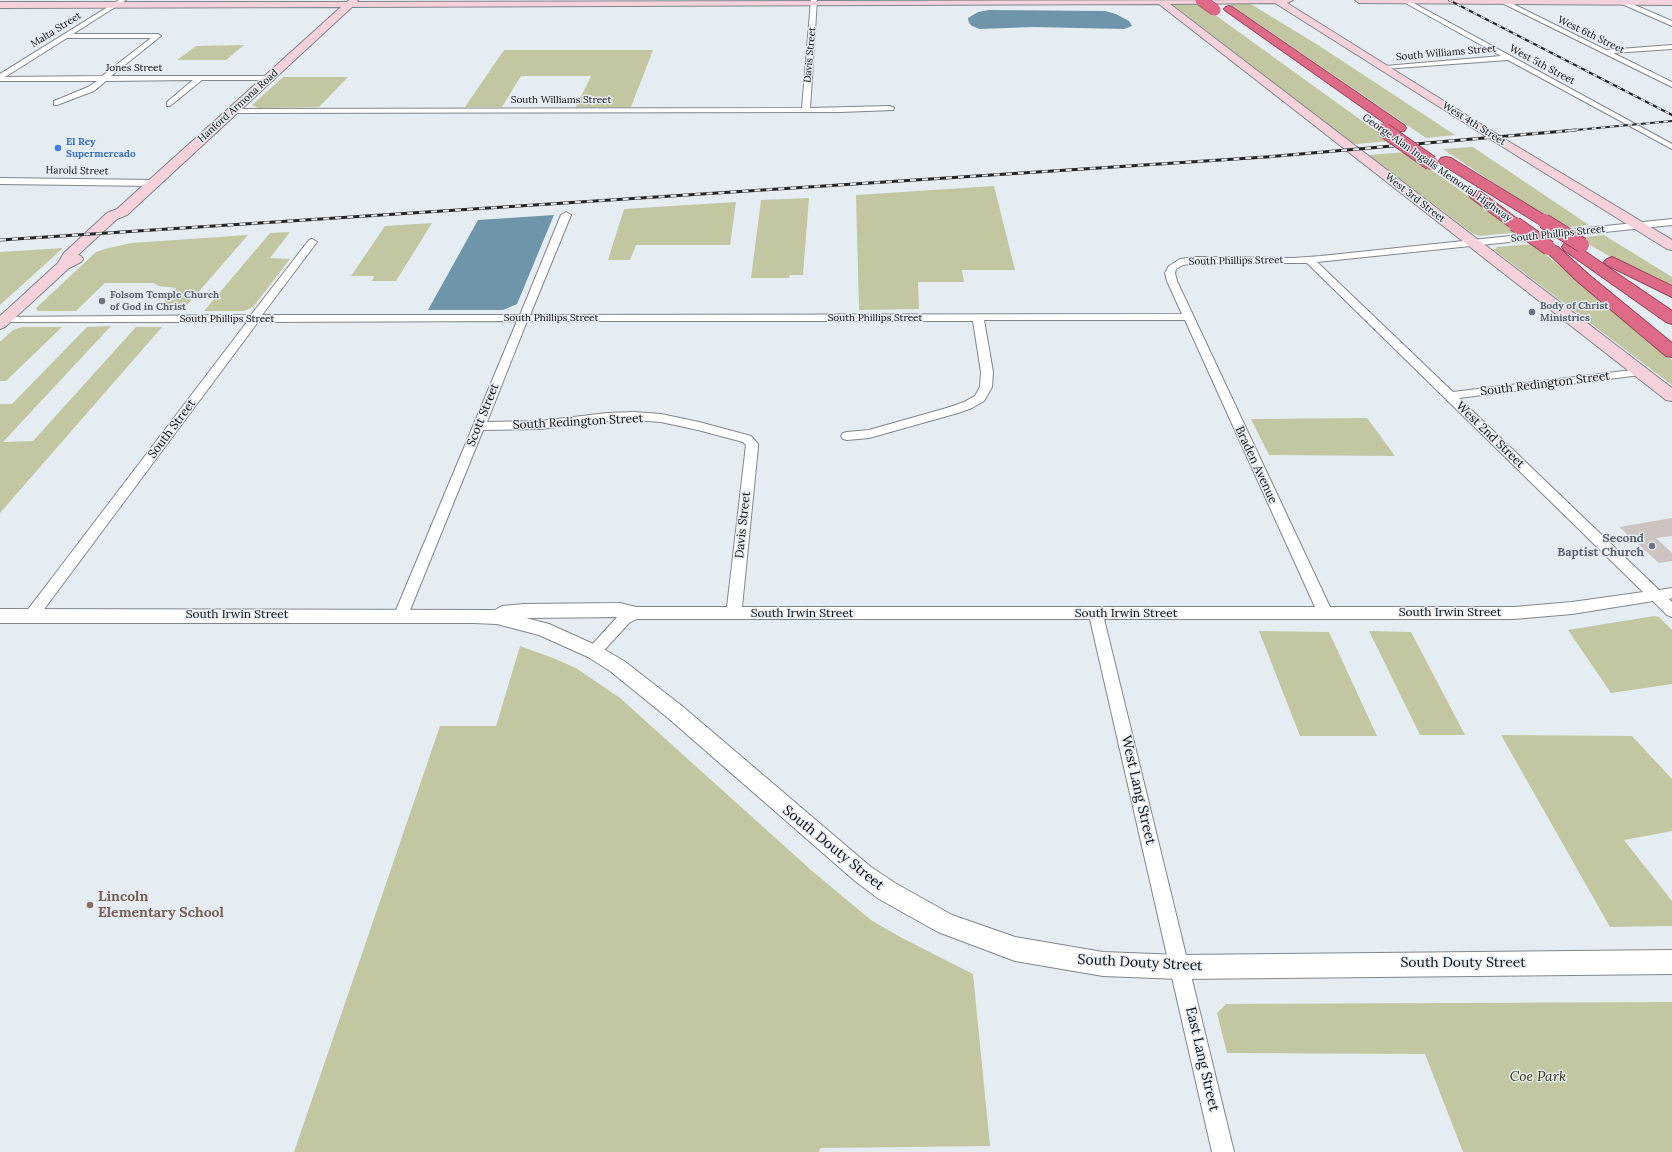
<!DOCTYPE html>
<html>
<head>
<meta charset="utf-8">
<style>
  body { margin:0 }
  canvas { display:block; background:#e6edf2 }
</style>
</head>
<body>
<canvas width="1672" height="1152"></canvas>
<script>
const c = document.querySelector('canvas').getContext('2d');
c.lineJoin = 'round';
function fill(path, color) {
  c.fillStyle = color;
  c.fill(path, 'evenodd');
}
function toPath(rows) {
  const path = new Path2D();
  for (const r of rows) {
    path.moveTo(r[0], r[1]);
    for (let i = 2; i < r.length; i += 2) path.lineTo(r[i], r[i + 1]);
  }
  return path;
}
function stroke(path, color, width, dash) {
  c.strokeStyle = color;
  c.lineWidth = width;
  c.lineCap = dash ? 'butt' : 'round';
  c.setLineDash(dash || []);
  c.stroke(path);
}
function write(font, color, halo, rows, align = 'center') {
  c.font = font + ' Lora,serif';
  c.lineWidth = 3;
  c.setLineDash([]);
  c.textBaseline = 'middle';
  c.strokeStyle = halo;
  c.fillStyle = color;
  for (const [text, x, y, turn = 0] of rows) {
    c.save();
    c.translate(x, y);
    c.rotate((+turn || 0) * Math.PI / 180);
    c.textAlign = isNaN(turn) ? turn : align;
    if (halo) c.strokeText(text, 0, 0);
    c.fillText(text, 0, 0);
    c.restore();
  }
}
const green = toPath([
  [1228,3,1249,3,1318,45,1455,135,1426,138],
  [1176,4,1200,4,1390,141,1356,144,1351,142,1173,5],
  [244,45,226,60,177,60,196,46],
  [504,50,653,50,631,107,576,107,591,76,521,76,502,107,465,107],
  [283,77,348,77,319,107,258,108,252,105],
  [1473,147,1589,225,1561,228,1443,149],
  [1406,152,1519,232,1480,236,1472,233,1368,155],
  [994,186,1015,270,962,270,964,282,918,282,919,309,859,310,856,195],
  [809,198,803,275,790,275,789,278,751,278,761,200],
  [736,202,730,245,636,245,630,260,608,260,624,209],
  [432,223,396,281,372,281,374,276,351,276,385,226],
  [290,232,270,258,290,259,253,307,244,311,204,311,270,233],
  [248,235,182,311,156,311,176,288,158,286,154,283,105,283,76,311,38,311,36,308,96,252,105,249,131,243],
  [1604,235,1672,277,1672,288,1628,267,1578,238],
  [1533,244,1672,360,1672,385,1494,250,1497,247],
  [63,248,0,305,0,252],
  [111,326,3,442,33,441,136,327,162,327,0,513,0,404,12,404,87,327],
  [22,327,62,327,6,381,0,381,0,342,13,330],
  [1367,418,1395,456,1269,455,1251,419],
  [1654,616,1659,617,1672,630,1672,684,1611,693,1568,630],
  [1259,631,1329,632,1377,736,1300,736],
  [1369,631,1411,632,1465,735,1420,735],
  [520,646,553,658,576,668,620,698,811,870,871,920,902,938,973,974,990,1146,820,1148,819,1152,294,1152,440,726,496,726],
  [1501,735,1632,736,1672,779,1672,831,1624,840,1672,901,1672,926,1610,927],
  [1672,1002,1672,1152,1463,1152,1425,1054,1227,1053,1217,1013,1226,1004]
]);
const water = toPath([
  [989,10,1105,11,1116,14,1129,21,1132,26,1124,29,1033,27,980,29,972,26,969,23,968,18,978,12],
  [554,215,517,304,503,310,428,310,478,220]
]);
const building = toPath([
  [1672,518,1672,536,1656,538,1672,553,1672,561,1659,563,1619,527]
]);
const minor = toPath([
  [119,0,126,0,73,34,158,34,161,36,111,76,268,76,272,78,268,80,202,80,170,106,167,106,167,102,193,80,106,81,94,91,57,105,54,105,54,101,88,87,97,81,0,81,0,74,119,0],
  [67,38,151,38,102,76,5,77,67,38],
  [811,0,817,0,810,108,890,106,894,108,893,110,840,112,232,113,228,111,232,109,802,108,811,0],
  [1400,0,1408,0,1672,144,1672,149,1508,60,1383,69,1381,68,1385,66,1501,56,1400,0],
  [1500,0,1505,0,1606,50,1672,45,1672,49,1613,53,1672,82,1672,87,1500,2,1500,0],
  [0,178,154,180,158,183,154,186,0,184,0,178],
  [566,212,571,215,530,315,1182,314,1167,281,1165,273,1169,266,1180,259,1196,257,1294,258,1321,256,1672,219,1672,225,1317,262,1453,392,1640,369,1644,370,1646,372,1640,375,1459,398,1659,590,1672,588,1672,598,1669,599,1672,602,1672,617,1667,615,1653,601,1572,614,1514,619,1104,619,1234,1152,1212,1152,1090,619,636,619,629,623,599,656,594,658,589,656,586,652,589,648,619,615,629,609,634,607,727,607,746,445,743,442,698,430,661,422,634,420,607,421,540,429,483,430,408,615,406,619,401,621,396,619,394,615,517,321,258,322,36,620,31,622,26,620,24,616,26,612,247,322,5,322,1,321,0,319,1,317,251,315,309,240,312,239,317,242,262,315,520,315,561,215,566,212],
  [1196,263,1307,263,1643,592,1572,602,1514,607,1330,607,1177,281,1175,273,1176,269,1183,265,1196,263],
  [984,320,1185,320,1315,607,742,607,758,447,758,444,751,436,699,422,661,414,634,412,607,413,540,421,487,422,527,321,973,321,981,372,980,387,975,396,964,402,950,407,869,430,847,432,843,433,841,436,843,439,847,440,869,438,958,413,972,408,984,401,992,387,993,372,984,320]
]);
const tertiary = toPath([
  [1613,0,1623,0,1672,21,1672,26,1613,0],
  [620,603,640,608,643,613,640,618,634,620,620,617,526,618,549,624,600,647,624,661,682,706,871,867,895,883,952,915,1015,937,1103,952,1180,955,1672,950,1672,974,1180,979,1103,976,1015,961,938,932,879,899,855,881,668,718,610,671,588,657,539,635,497,624,473,623,0,623,0,609,495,610,502,606,524,604,620,603]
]);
const secondary = toPath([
  [349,0,358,0,357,2,1293,0,1287,3,1503,138,1672,240,1672,250,1667,249,1495,142,1275,3,1170,4,1672,388,1672,401,1666,400,1159,4,352,7,127,215,117,219,93,241,78,255,81,256,83,259,81,262,69,268,5,327,0,329,0,316,58,263,64,253,107,213,117,209,341,7,0,8,0,2,347,2,349,0],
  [1355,0,1672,0,1672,5,1359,3,1355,0]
]);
const motorway = toPath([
  [1229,6,1232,7,1404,125,1406,128,1404,131,1396,131,1226,11,1224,9,1226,7,1229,6],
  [1446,157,1451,158,1549,218,1551,221,1549,224,1544,225,1539,224,1441,164,1439,161,1441,158,1446,157],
  [1476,191,1481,192,1520,221,1522,224,1520,227,1515,228,1510,227,1471,198,1469,195,1471,192,1476,191],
  [1569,243,1574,244,1672,311,1672,324,1666,322,1564,250,1562,247,1564,244,1569,243],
  [1553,245,1558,247,1589,275,1672,343,1672,357,1666,356,1577,281,1545,250,1548,247,1553,245],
  [1612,257,1672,286,1672,297,1607,265,1604,262,1607,259,1612,257]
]);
const railFar1 = toPath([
  [1449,0,1672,115],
  [1565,131,1672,121]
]);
const rail = toPath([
  [0,240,1266,157,1576,130]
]);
const motorwayBridgeFar1 = toPath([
  [1201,0,1215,10]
]);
const motorwayBridge = toPath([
  [1384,130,1431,163],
  [1544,221,1582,245],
  [1515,224,1549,248]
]);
const markers = [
  [58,148,4,"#3f7fe0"],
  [102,301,4,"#6b7280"],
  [1532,312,4,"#6b7280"],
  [1652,546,4,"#6b7280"],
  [90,905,4,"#8d6e63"]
];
const farStreetnames = [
  ["Malta Street",56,30,-32],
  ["West 6th Street",1591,35,26],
  ["South Williams Street",1446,53,-5],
  ["Davis Street",810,55,-85],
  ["West 5th Street",1542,65,28],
  ["Jones Street",134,68],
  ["South Williams Street",561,100],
  ["Hanford Armona Road",238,106,-42],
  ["West 4th Street",1474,124,32],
  ["George Alan Ingalls Memorial Highway",1437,168,35],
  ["Harold Street",77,171,1],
  ["West 3rd Street",1415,198,38],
  ["South Phillips Street",1558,234,-6],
  ["South Phillips Street",1236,261,-1],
  ["South Phillips Street",551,318],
  ["South Phillips Street",875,318],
  ["South Phillips Street",227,319]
];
const farShopnames = [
  ["El Rey",66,142],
  ["Supermercado",66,154]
];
const farWorshipnames = [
  ["Folsom Temple Church",110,295],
  ["of God in Christ",110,307],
  ["Body of Christ",1540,306],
  ["Ministries",1540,318]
];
const streetNames = [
  ["South Redington Street",1545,384,-7],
  ["Scott Street",483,415,-68],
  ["South Redington Street",578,422,-3],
  ["South Street",172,429,-53],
  ["West 2nd Street",1490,435,44],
  ["Braden Avenue",1256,465,65],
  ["Davis Street",743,525,-84],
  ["South Irwin Street",1450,613],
  ["South Irwin Street",802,614],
  ["South Irwin Street",1126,614],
  ["South Irwin Street",237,615]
];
const worshipNames = [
  ["Second",1644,539],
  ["Baptist Church",1644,553]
];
const nearStreetnames = [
  ["West Lang Street",1138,790,77],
  ["South Douty Street",833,848,39],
  ["South Douty Street",1140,963,3],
  ["South Douty Street",1463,963],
  ["East Lang Street",1202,1059,77]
];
const nearEducationnames = [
  ["Lincoln",98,897],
  ["Elementary School",98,913]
];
const nearParknames = [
  ["Coe Park",1538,1077]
];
fill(green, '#c2c7a2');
fill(water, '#6f95aa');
fill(building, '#cdc4c1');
stroke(minor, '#80878c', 2);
stroke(tertiary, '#80878c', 2);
stroke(secondary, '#80878c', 2);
stroke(motorway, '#95495d', 2);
fill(minor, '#fff');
fill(tertiary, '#fff');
fill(secondary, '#f5d2db');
fill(motorway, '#df6a87');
stroke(railFar1, '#232527', 2);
stroke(rail, '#232527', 3);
stroke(railFar1, '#e6edf2', 1.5, [4.5]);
stroke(rail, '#e6edf2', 2, [6]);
stroke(motorwayBridgeFar1, '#95495d', 12, []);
stroke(motorwayBridge, '#95495d', 16, []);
stroke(motorwayBridgeFar1, '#df6a87', 11);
stroke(motorwayBridge, '#df6a87', 14);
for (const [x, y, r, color] of markers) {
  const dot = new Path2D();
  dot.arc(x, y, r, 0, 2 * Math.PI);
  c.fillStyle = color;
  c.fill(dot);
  stroke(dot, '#e6edf2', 1.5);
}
write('10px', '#0b0d0f', '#e6edf2', farStreetnames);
write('bold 10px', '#366cbe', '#e6edf2', farShopnames, 'left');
write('bold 10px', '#5b616d', '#e6edf2', farWorshipnames, 'left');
write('12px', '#0b0d0f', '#e6edf2', streetNames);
write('bold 12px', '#5b616d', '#e6edf2', worshipNames, 'right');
write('14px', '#0b0d0f', '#e6edf2', nearStreetnames);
write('bold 14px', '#785e54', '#e6edf2', nearEducationnames, 'left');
write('italic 14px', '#363909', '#e6edf2', nearParknames);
</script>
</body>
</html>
